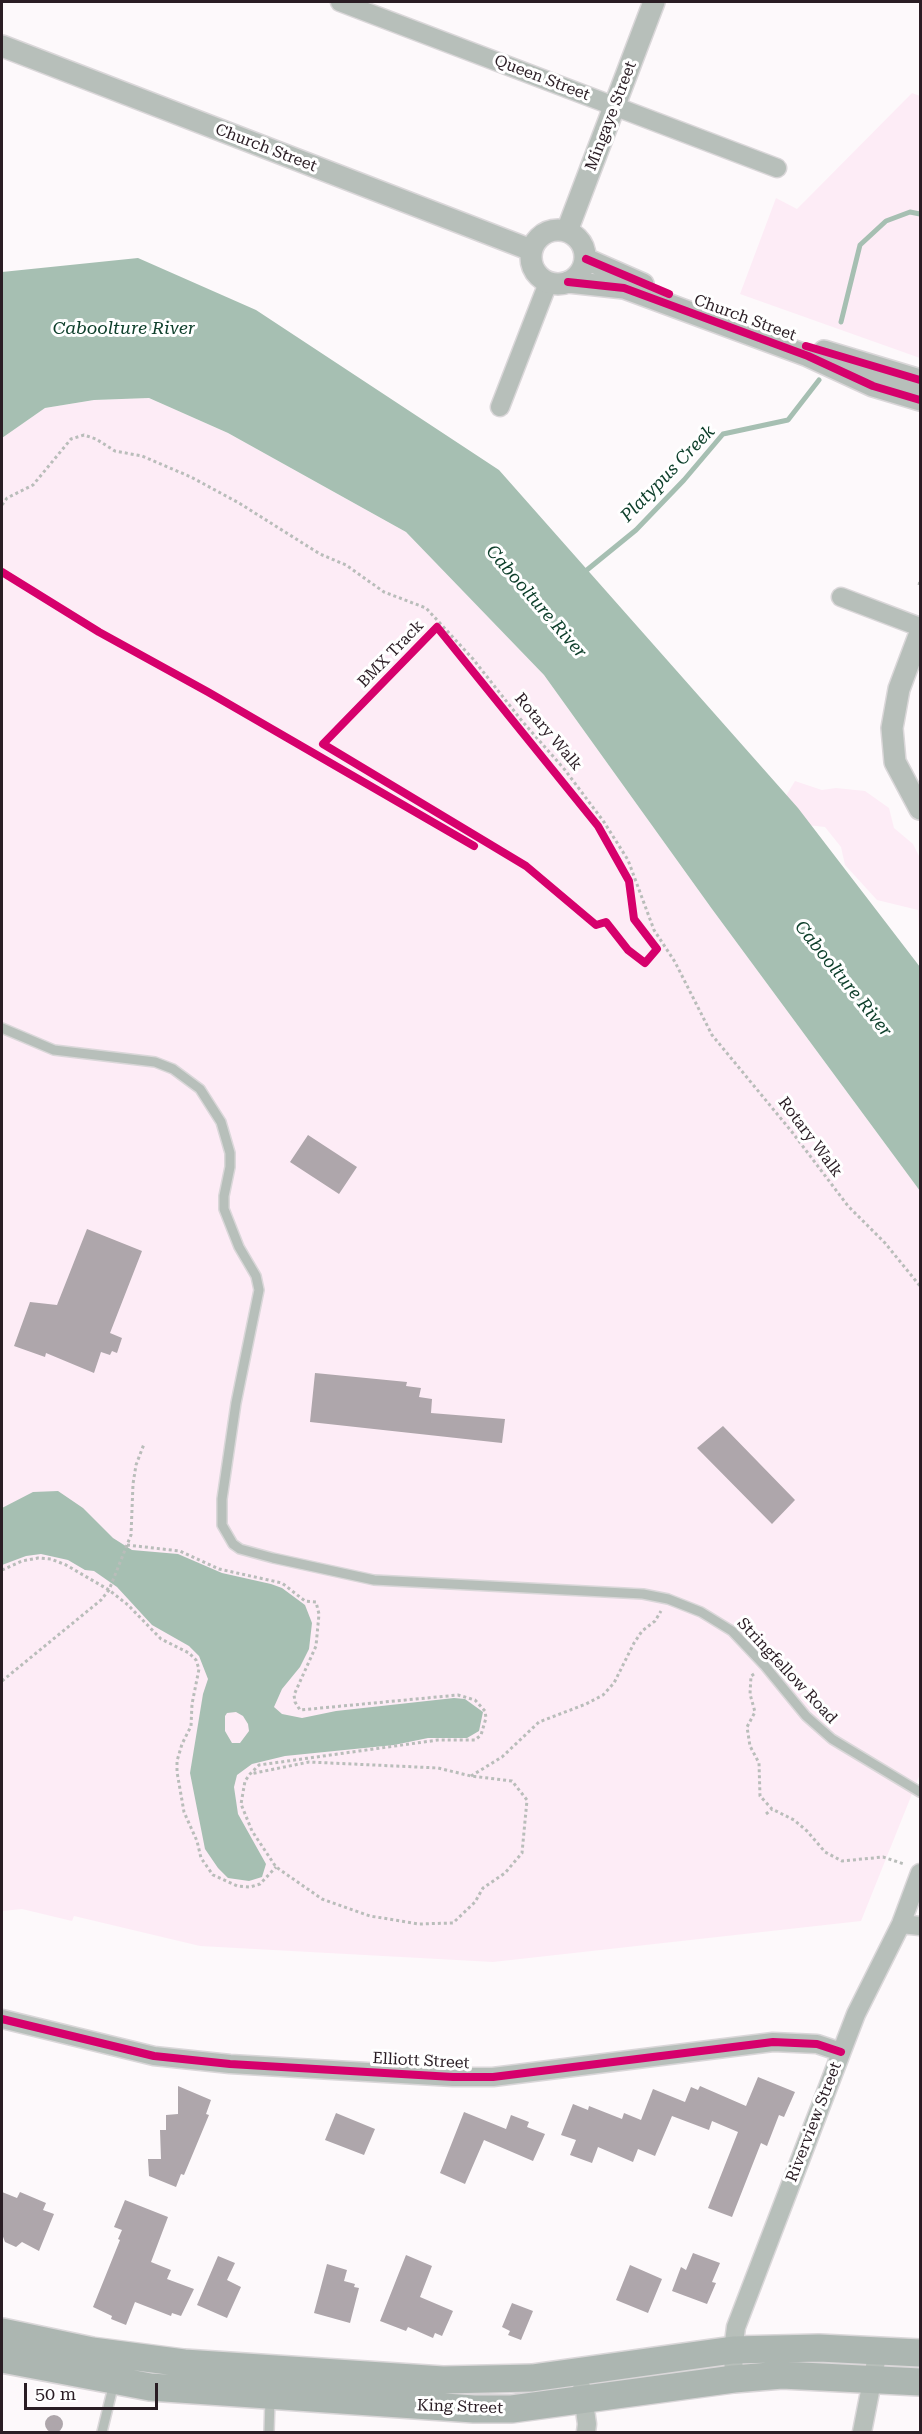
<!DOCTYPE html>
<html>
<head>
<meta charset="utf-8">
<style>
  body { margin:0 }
  #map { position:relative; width:922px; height:2434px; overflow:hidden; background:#fdf9fb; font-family:"Roboto Serif",serif }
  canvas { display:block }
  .frame { position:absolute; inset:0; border:3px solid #2a1d24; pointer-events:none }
  .scale { position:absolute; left:24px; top:2383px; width:134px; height:27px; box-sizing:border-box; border:3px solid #2a1d24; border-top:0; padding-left:8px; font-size:18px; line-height:21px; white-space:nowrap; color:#2a1d24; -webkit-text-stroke:4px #fff; paint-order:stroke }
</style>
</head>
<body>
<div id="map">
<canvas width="922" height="2434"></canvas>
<div class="frame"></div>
<div class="scale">50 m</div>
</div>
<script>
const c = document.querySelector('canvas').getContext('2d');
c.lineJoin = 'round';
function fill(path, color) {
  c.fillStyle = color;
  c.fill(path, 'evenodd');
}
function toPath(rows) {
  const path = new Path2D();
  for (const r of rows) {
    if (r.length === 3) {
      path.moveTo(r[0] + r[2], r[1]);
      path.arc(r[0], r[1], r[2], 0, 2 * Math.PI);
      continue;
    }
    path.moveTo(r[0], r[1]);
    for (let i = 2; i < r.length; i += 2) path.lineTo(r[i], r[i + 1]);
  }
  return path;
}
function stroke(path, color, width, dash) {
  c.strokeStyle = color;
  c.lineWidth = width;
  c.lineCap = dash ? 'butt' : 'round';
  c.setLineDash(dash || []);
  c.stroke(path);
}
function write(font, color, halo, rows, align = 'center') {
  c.font = font + ' "Roboto Serif",serif';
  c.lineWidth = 6;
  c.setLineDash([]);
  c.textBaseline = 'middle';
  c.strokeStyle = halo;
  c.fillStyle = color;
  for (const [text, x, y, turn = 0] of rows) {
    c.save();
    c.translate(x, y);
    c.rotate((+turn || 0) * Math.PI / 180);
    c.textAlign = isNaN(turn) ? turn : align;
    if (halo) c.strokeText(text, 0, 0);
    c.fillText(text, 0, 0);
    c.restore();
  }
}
const green = toPath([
  [912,93,920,96,920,358,740,294,776,198,797,209],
  [149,398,228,433,406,532,544,675,712,909,920,1191,920,1774,861,1921,493,1962,200,1946,74,1916,72,1921,22,1909,2,1911,2,438,45,408,94,400],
  [795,781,822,790,836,788,865,791,889,808,894,828,913,844,920,858,920,955,918,910,877,900,845,865,841,847,825,827,788,823,781,804]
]);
const water = toPath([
  [138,258,256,310,499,470,798,808,920,967,920,1191,712,909,544,675,406,532,228,433,149,398,94,400,45,408,2,438,2,272],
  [58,1491,83,1508,113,1538,132,1550,178,1554,222,1573,271,1584,282,1588,305,1605,312,1623,309,1649,300,1667,282,1689,274,1707,282,1714,302,1718,336,1711,454,1698,465,1699,483,1712,479,1731,467,1738,428,1738,394,1745,285,1756,252,1764,237,1775,234,1787,238,1814,266,1864,262,1877,249,1881,228,1878,218,1868,205,1849,190,1773,203,1694,208,1679,199,1656,189,1646,152,1625,117,1587,94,1571,85,1570,68,1560,41,1554,26,1556,2,1565,2,1508,33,1492],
  [236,1712,243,1716,248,1724,249,1731,240,1743,232,1743,225,1731,225,1716,227,1713]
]);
const stream = toPath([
  [841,322,860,245,886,221,910,212,920,214],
  [582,574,636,530,684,480,723,434,788,420,819,380]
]);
const building = toPath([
  [308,1135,357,1167,339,1194,290,1162],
  [87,1229,142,1251,110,1333,122,1338,117,1353,112,1351,110,1355,101,1352,94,1373,46,1353,45,1357,14,1346,30,1302,57,1305],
  [315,1373,407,1382,406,1386,421,1388,419,1397,432,1399,431,1413,505,1419,502,1443,310,1422],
  [723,1426,795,1500,772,1524,697,1448],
  [758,2077,795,2092,784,2117,779,2115,767,2146,761,2143,732,2217,708,2208,738,2132,712,2121,709,2130,672,2116,655,2156,638,2149,633,2162,598,2147,592,2163,570,2155,576,2140,561,2135,573,2104,588,2110,589,2106,622,2119,624,2113,641,2120,653,2089,685,2102,691,2087,698,2090,700,2086,746,2106],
  [178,2086,211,2100,206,2114,209,2115,184,2175,181,2174,176,2187,149,2176,148,2159,161,2159,160,2130,166,2130,166,2115,178,2114],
  [464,2112,506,2129,511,2115,529,2122,527,2127,545,2134,533,2161,484,2140,465,2184,440,2173],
  [336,2113,375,2129,364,2155,325,2140],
  [2,2192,17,2198,20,2192,46,2203,43,2210,54,2214,39,2251,22,2242,16,2247,5,2242,2,2234],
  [125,2200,168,2217,151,2262,171,2270,167,2279,194,2289,181,2316,172,2313,171,2316,135,2302,126,2325,111,2319,112,2316,93,2307,120,2240,118,2239,122,2230,114,2227],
  [693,2253,720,2263,712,2282,716,2283,707,2304,672,2291,681,2267,686,2270],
  [406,2255,432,2266,420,2297,453,2311,442,2336,435,2333,433,2338,408,2327,406,2331,380,2321],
  [218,2256,235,2263,227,2280,241,2287,227,2318,197,2305],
  [327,2264,347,2270,344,2281,355,2284,354,2287,359,2288,350,2323,314,2313],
  [630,2265,662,2279,648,2313,616,2300],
  [512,2303,533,2311,521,2340,508,2335,510,2331,502,2327],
  [54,2424,9]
]);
const path = toPath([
  [2,505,7,498,33,485,71,439,84,435,96,439,115,451,142,456,191,477,239,503,320,554,346,565,384,592,426,608,473,659,522,721,565,770,604,822,628,860,654,930,675,962,712,1035,792,1132,848,1206,885,1243,920,1286],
  [919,585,920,581],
  [127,1545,180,1551,219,1569,282,1583,305,1601,316,1602,319,1614,316,1646,294,1695,295,1702,300,1710,458,1695,475,1700,485,1711,486,1718,481,1735,475,1740,438,1740,259,1765,250,1774,245,1781,241,1804,252,1831,276,1867,322,1899,370,1916,419,1924,453,1923,475,1902,483,1888,505,1873,522,1853,527,1800,512,1781,471,1776,438,1768,309,1762,250,1774],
  [2,1570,22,1561,38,1558,51,1559,66,1565,109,1590,128,1605,161,1639,189,1653,196,1660,199,1669,192,1704,191,1726,182,1744,177,1761,177,1772,184,1812,197,1841,201,1858,213,1875,237,1886,250,1887,260,1884,276,1867],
  [754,1674,751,1676,750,1694,755,1712,747,1727,750,1746,759,1763,760,1796,772,1809,794,1820,807,1831,825,1852,842,1861,883,1857,904,1864],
  [2,1681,101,1600,109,1590,131,1535,133,1484,136,1465,144,1444],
  [471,1776,502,1757,539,1722,586,1704,603,1695,614,1683,634,1643,642,1631,655,1621,661,1611],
  [766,1814,772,1809]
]);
const service = toPath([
  [2,1028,54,1050,155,1062,173,1069,200,1089,221,1122,230,1153,230,1167,224,1196,224,1209,239,1247,256,1276,259,1290,236,1403,222,1499,222,1525,233,1544,240,1549,273,1558,374,1580,643,1594,668,1599,701,1612,732,1631,765,1666,806,1716,832,1739,920,1792],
  [102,2432,114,2383],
  [269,2432,270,2399]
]);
const minor = toPath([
  [340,2,777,168],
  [500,407,548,283],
  [841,597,920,627],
  [901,1924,920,1926],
  [2,2019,154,2056,230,2064,453,2077,493,2077,773,2042,817,2044,841,2052],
  [734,2379,733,2350,736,2327,856,2014,901,1924,920,1873],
  [582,2389,587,2424,586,2432],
  [862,2432,878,2351]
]);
const tertiary = toPath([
  [2,46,531,250],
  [558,257,27],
  [567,231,654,2],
  [586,259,643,284],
  [568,282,624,288,808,356,873,386,920,400],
  [824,351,920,380],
  [920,633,899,689,892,728,895,762,920,809]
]);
const primary = toPath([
  [2,2332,92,2351,184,2363,443,2380,532,2378,733,2350,819,2348,920,2353],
  [2,2359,150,2387,474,2409,512,2409,734,2379,782,2375,920,2382]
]);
const cycleway = toPath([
  [586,259,669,294],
  [568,282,624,288,808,356,873,386,920,400],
  [806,346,920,380],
  [2,572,99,632,208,692,474,846],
  [437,627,598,826,629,881,634,919,657,949,645,963,628,950,606,922,596,925,526,866,323,744,437,627],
  [2,2019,154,2056,230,2064,453,2077,493,2077,773,2042,817,2044,841,2052]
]);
const streetNames = [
  ["Queen Street",542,78,21],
  ["Mingaye Street",611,116,-69],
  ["Church Street",266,148,21],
  ["Church Street",745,318,20],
  ["BMX Track",391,654,-46],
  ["Rotary Walk",548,732,50],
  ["Rotary Walk",810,1137,53],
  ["Stringfellow Road",787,1671,47],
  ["Elliott Street",421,2061,3],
  ["Riverview Street",814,2122,-69],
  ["King Street",460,2407,2]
];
const waterNames = [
  ["Caboolture River",124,329],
  ["Platypus Creek",668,474,-46],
  ["Caboolture River",536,602,49],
  ["Caboolture River",843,979,51]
];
fill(green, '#fdecf6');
fill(water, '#a6bfb2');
stroke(stream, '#a6bfb2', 5);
fill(building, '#aea6ab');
stroke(service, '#dad7d9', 12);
stroke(minor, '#dad7d9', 21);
stroke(tertiary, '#dad7d9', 24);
stroke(primary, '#dad7d9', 30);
stroke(path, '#b9bdba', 3, [3, 3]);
stroke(service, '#b7bfba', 9);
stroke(minor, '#b7bfba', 18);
stroke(tertiary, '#b7bfba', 21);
stroke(primary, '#acb6b1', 27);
stroke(cycleway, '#d6006c', 8);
write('16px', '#2a1d24', '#fff', streetNames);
write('italic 18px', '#0f402c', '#fff', waterNames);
</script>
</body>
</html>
